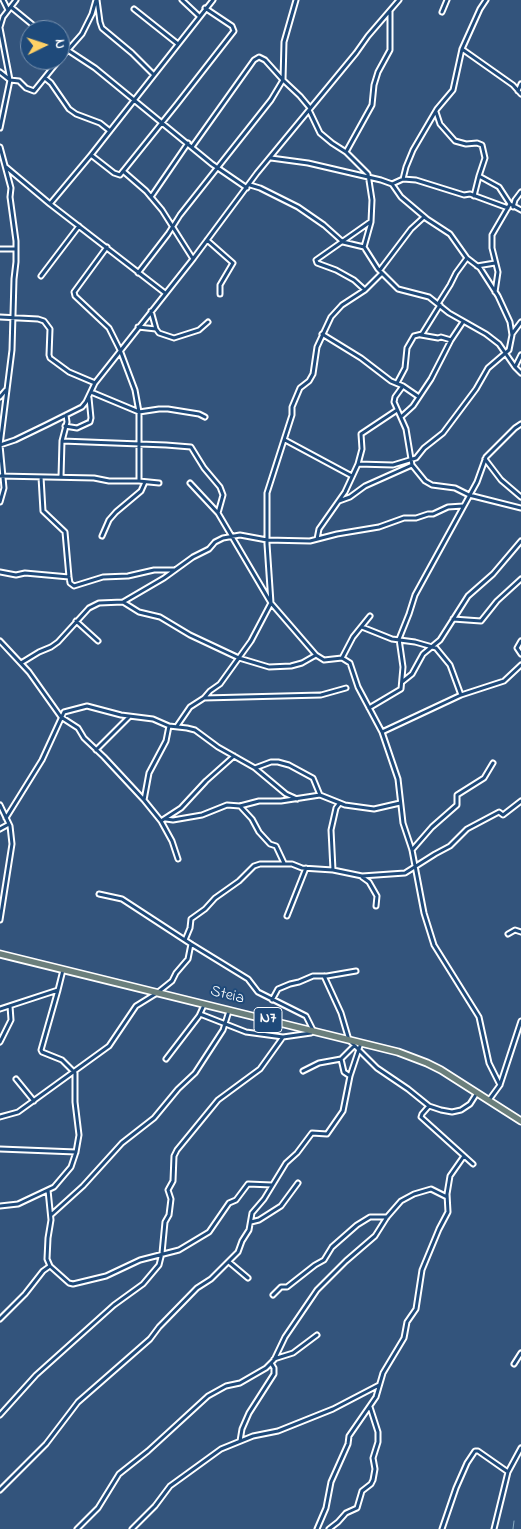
<!DOCTYPE html>
<html>
<head>
<meta charset="utf-8">
<style>
  body { margin:0 }
  #map { position:relative; width:521px; height:1529px; overflow:hidden; background:#33547c; font-family:"Indie Flower",sans-serif }
  canvas { display:block }
  .north { position:absolute; left:20px; top:20px; width:50px; height:50px; box-sizing:border-box; background:#1f4a7a; border:1px solid #7992af; border-radius:50%; rotate:86deg; font-size:14px; font-weight:700; line-height:20px; text-align:center; color:#fff }
  .north::after { content:''; display:block; margin:auto; width:18px; height:22px; background:#ffd166; clip-path:polygon(50% 0,100% 100%,50% 72%,0 100%) }
</style>
</head>
<body>
<div id="map">
<canvas width="521" height="1529"></canvas>
<div class="north">N</div>
</div>
<script>
const c = document.querySelector('canvas').getContext('2d');
c.lineJoin = 'round';
function toPath(rows) {
  const path = new Path2D();
  for (const r of rows) {
    path.moveTo(r[0], r[1]);
    for (let i = 2; i < r.length; i += 2) path.lineTo(r[i], r[i + 1]);
  }
  return path;
}
function stroke(path, color, width, dash) {
  c.strokeStyle = color;
  c.lineWidth = width;
  c.lineCap = dash ? 'butt' : 'round';
  c.setLineDash(dash || []);
  c.stroke(path);
}
function write(font, color, halo, rows, align = 'center') {
  c.font = font + ' "Indie Flower",sans-serif';
  c.lineWidth = 4;
  c.setLineDash([]);
  c.textBaseline = 'middle';
  c.strokeStyle = halo;
  c.fillStyle = color;
  for (const [text, x, y, turn = 0] of rows) {
    c.save();
    c.translate(x, y);
    c.rotate((+turn || 0) * Math.PI / 180);
    c.textAlign = isNaN(turn) ? turn : align;
    if (halo) c.strokeText(text, 0, 0);
    c.fillText(text, 0, 0);
    c.restore();
  }
}
const stream = toPath([
  [513,1529,514,1521]
]);
const street = toPath([
  [3,0,8,10],
  [97,0,100,22,102,28,132,53,154,75],
  [182,0,199,16],
  [296,0,284,42,283,80,300,96,310,108],
  [11,7,39,30],
  [134,9,178,44],
  [442,12,447,0],
  [0,27,3,17,16,0],
  [0,28,10,80,19,81,26,88,34,91,59,60],
  [60,45,95,68,212,164,247,188],
  [462,49,513,85,521,94],
  [60,59,82,34,92,14,96,0],
  [0,72,10,80,0,128],
  [45,78,51,83,69,109,76,114,100,123,110,131],
  [518,91,521,84],
  [309,110,320,133,332,143,346,152,368,174,372,200,371,222,364,247,378,269,398,289,429,297,449,313,486,334,499,344,515,367,521,373],
  [436,112,440,124,455,141,466,144,477,143,482,145,485,158,479,176,499,187,510,204,521,210],
  [0,147,11,188,10,197,16,241,16,262,14,279,12,350,0,445,4,488,0,502],
  [346,152,372,105,374,85,378,72,390,50,390,11],
  [91,155,114,173,120,175,177,104,234,31,232,26,205,8],
  [271,158,308,163,381,180,392,184,401,197,427,219,450,234,467,258,480,268,498,296,510,322,512,335,509,350,488,368,476,389,443,433,424,448,416,458,393,465,358,464],
  [6,167,50,204,165,293],
  [123,171,146,191,162,210,193,259],
  [403,179,416,180,464,195,470,194,508,208],
  [392,184,403,179,406,167,413,150,437,109,453,90,462,49,480,9,486,0],
  [250,185,260,188,298,207,324,225,343,242,364,247],
  [474,196,479,176],
  [151,197,188,143],
  [50,204,91,155,213,0],
  [513,207,515,200,521,192],
  [207,240,233,263,220,285,220,294],
  [0,249,16,249],
  [477,266,495,263],
  [380,270,411,229,424,217],
  [138,273,168,234,180,215,271,100,283,80,265,60,259,57,254,60,192,147],
  [41,276,79,226],
  [365,290,354,280,336,270,317,263,316,260,370,222],
  [495,292,498,272,492,248,492,235,510,204],
  [438,304,450,285,456,273,467,258],
  [151,311,156,329,159,333,174,338,199,330,208,322],
  [0,317,38,319,44,321,50,329,49,355,50,358,69,372,95,383],
  [138,327,156,329],
  [322,334,361,358,391,381,403,386,395,397,394,402,406,429,412,465,425,481,432,485,455,488,469,495,521,508],
  [512,334,521,322],
  [421,335,438,338,441,337,451,340],
  [515,367,521,355],
  [397,383,405,368,407,348,414,336,422,334,440,305],
  [403,386,419,397],
  [91,392,139,412,159,409,168,409,199,414,205,417],
  [0,397,6,390],
  [401,417,413,406,431,379,451,340,463,322],
  [65,426,77,428,90,422,91,418,89,398],
  [285,440,352,476],
  [62,441,166,445,191,447,204,468,220,487,223,495,218,513,271,603,316,655,324,660,342,658,350,663,358,687,382,732,398,779,403,823,412,850,424,913,434,945,479,1017,489,1063,500,1085],
  [0,445,15,440,46,425,82,407,86,402,95,383,193,259,257,173,356,53,368,36,399,0],
  [485,459,501,480,521,497],
  [0,476,94,478,109,481,139,481,139,412,135,390,120,350,109,328,75,296,74,292,107,247],
  [41,477,43,511,65,532,69,577,70,583,74,586,103,577,128,576,154,570,174,570],
  [61,477,62,441,67,422,66,415],
  [139,481,159,483],
  [190,483,218,513],
  [339,501,350,497,365,486,412,465],
  [102,536,109,520,116,512,141,491,145,482],
  [317,539,319,529,345,492,358,464,362,449,361,434,397,410],
  [0,572,16,575,25,573,69,577],
  [123,602,139,612,160,617,190,635,239,658,269,667,291,666,302,663,316,655],
  [453,619,481,621,497,601,521,579],
  [76,621,98,641],
  [362,627,392,639,415,642,436,648,450,665,461,695],
  [0,641,29,672,61,717,78,728,84,738,104,757,144,800,161,821,172,841,178,859],
  [521,641,517,648,521,654],
  [342,658,353,637,370,616],
  [21,663,39,652,51,647,58,642,89,608,99,603,123,602,164,578,193,557,209,549,215,542,223,538,240,535,267,540,310,541,337,534,379,527,404,518,416,518,428,514,433,514,448,507,463,506],
  [402,682,412,674,423,654,440,640,468,596,493,574,521,541],
  [204,698,321,695,346,688],
  [369,708,401,689,403,667,399,639,409,614,415,595,477,482,486,457,515,428,521,424],
  [177,726,190,707,204,698,210,691,220,684,251,641,271,603,267,544,267,493,292,415,292,407,300,388,309,381,313,374,317,347,331,317,342,305,365,290,382,273],
  [382,732,461,695,504,681,521,665],
  [96,750,129,717],
  [255,768,271,762,278,762,289,765,313,778,320,795,345,805,374,809,400,803],
  [144,800,149,773,166,741,169,726],
  [0,805,10,826,12,844,0,920],
  [240,806,252,819,259,832,270,844,276,846,284,863],
  [6,818,42,760,64,712,87,706,121,715,153,719,169,726,187,728,195,730,218,747,255,768,286,794,297,799],
  [166,819,173,820,202,815,227,805,240,806,259,801,281,801,320,795],
  [161,821,181,808,206,781,234,756],
  [0,829,9,824],
  [412,850,432,827,457,805,457,795,484,778,493,763],
  [333,870,331,830,336,808,339,804],
  [362,877,369,882,377,896,376,906],
  [99,894,122,899,191,944,248,979,258,992,306,1016,313,1030],
  [287,916,306,868],
  [508,934,515,930,521,932],
  [185,940,190,928,191,919,205,909,215,898,239,881,254,866,260,864,292,864,302,868,333,870,362,876,405,873,435,854,450,846,467,829,499,812,503,815,521,801],
  [324,976,341,1013,349,1040,377,1068,408,1089,429,1106,441,1110,452,1112,461,1110,470,1104,477,1093],
  [272,1000,278,989,290,984,299,982,313,976,327,976,356,971],
  [0,1009,58,990,63,970],
  [200,1014,246,1032,283,1037],
  [0,1042,11,1020,10,1006],
  [166,1059,199,1016,204,1005],
  [341,1059,344,1072,350,1076],
  [303,1071,319,1063,341,1059,354,1046],
  [16,1079,34,1101],
  [489,1100,500,1085,521,1021],
  [429,1106,422,1114,421,1117,473,1164],
  [0,1117,18,1112,109,1046,136,1006,157,993,172,981,176,973,188,959,191,944],
  [0,1149,76,1152],
  [48,1190,51,1220,48,1238,47,1259,50,1266,69,1283,73,1284,106,1276,140,1260,179,1250,209,1232,229,1203,236,1200,248,1184,272,1185],
  [0,1206,18,1204,54,1187,71,1167,76,1152,79,1135,75,1102,75,1073,62,1060,42,1052,41,1050,58,990],
  [51,1215,83,1186,122,1143,154,1118,178,1089,195,1073,223,1030,229,1011],
  [251,1222,259,1220,281,1206,298,1183],
  [229,1262,248,1278],
  [273,1295,281,1287,287,1287,315,1265,324,1260,332,1247,357,1225,370,1217,387,1217],
  [0,1319,25,1294,43,1271,50,1266],
  [274,1359,293,1353,317,1335],
  [514,1364,521,1353],
  [0,1415,36,1375,114,1305,143,1284,159,1265,162,1253,165,1222,169,1215,171,1199,168,1190,173,1181,174,1156,177,1150,218,1100,260,1069,283,1037,311,1033],
  [240,1441,242,1429,249,1413,274,1374,274,1368,271,1363],
  [0,1490,46,1444,78,1402,150,1339,159,1327,197,1288,211,1279,238,1252,242,1241,249,1230,252,1213,264,1199,286,1163,297,1153,312,1133,327,1134,343,1111,350,1076,361,1043],
  [77,1529,98,1508,119,1474,148,1451,208,1396,226,1386,240,1383,266,1368,274,1360,285,1337,317,1290,346,1261,375,1236,387,1217,401,1201,414,1194,431,1189,447,1197],
  [132,1529,155,1506,170,1486,221,1449,253,1436,278,1431,333,1409,379,1385],
  [317,1529,326,1508,331,1482,348,1444,349,1436,376,1397,383,1373,404,1338,407,1322,416,1309,422,1270,439,1229,448,1212,447,1194,450,1176,464,1156],
  [329,1529,338,1522,346,1513,357,1508,362,1491,371,1484,373,1480,375,1469,373,1458,378,1442,378,1432,370,1407],
  [442,1529,456,1488,467,1463,475,1451,478,1451,508,1472],
  [494,1529,508,1472,521,1448]
]);
const primary = toPath([
  [0,954,398,1052,427,1063,441,1070,521,1121]
]);
const shields = [
  [268,1020,28]
];
const shieldNames = [
  ["N7",268,1020]
];
const streetNames = [
  ["Steia",227,996,14]
];
stroke(stream, '#8cadc3', 1);
stroke(street, '#fff', 7);
stroke(primary, '#fff', 9);
stroke(street, '#1f4a7a', 3);
stroke(primary, '#6b7f7c', 5.5);
for (const [x, y, w] of shields) {
  const box = new Path2D();
  box.roundRect(x - w / 2, y - 12.5, w, 25, 4);
  c.fillStyle = '#1f4a7a';
  c.fill(box);
  stroke(box, '#fff', 1);
}
write('bold 15px', '#fff', null, shieldNames);
write('16px', '#fff', '#1f4a7a', streetNames);
</script>
</body>
</html>
